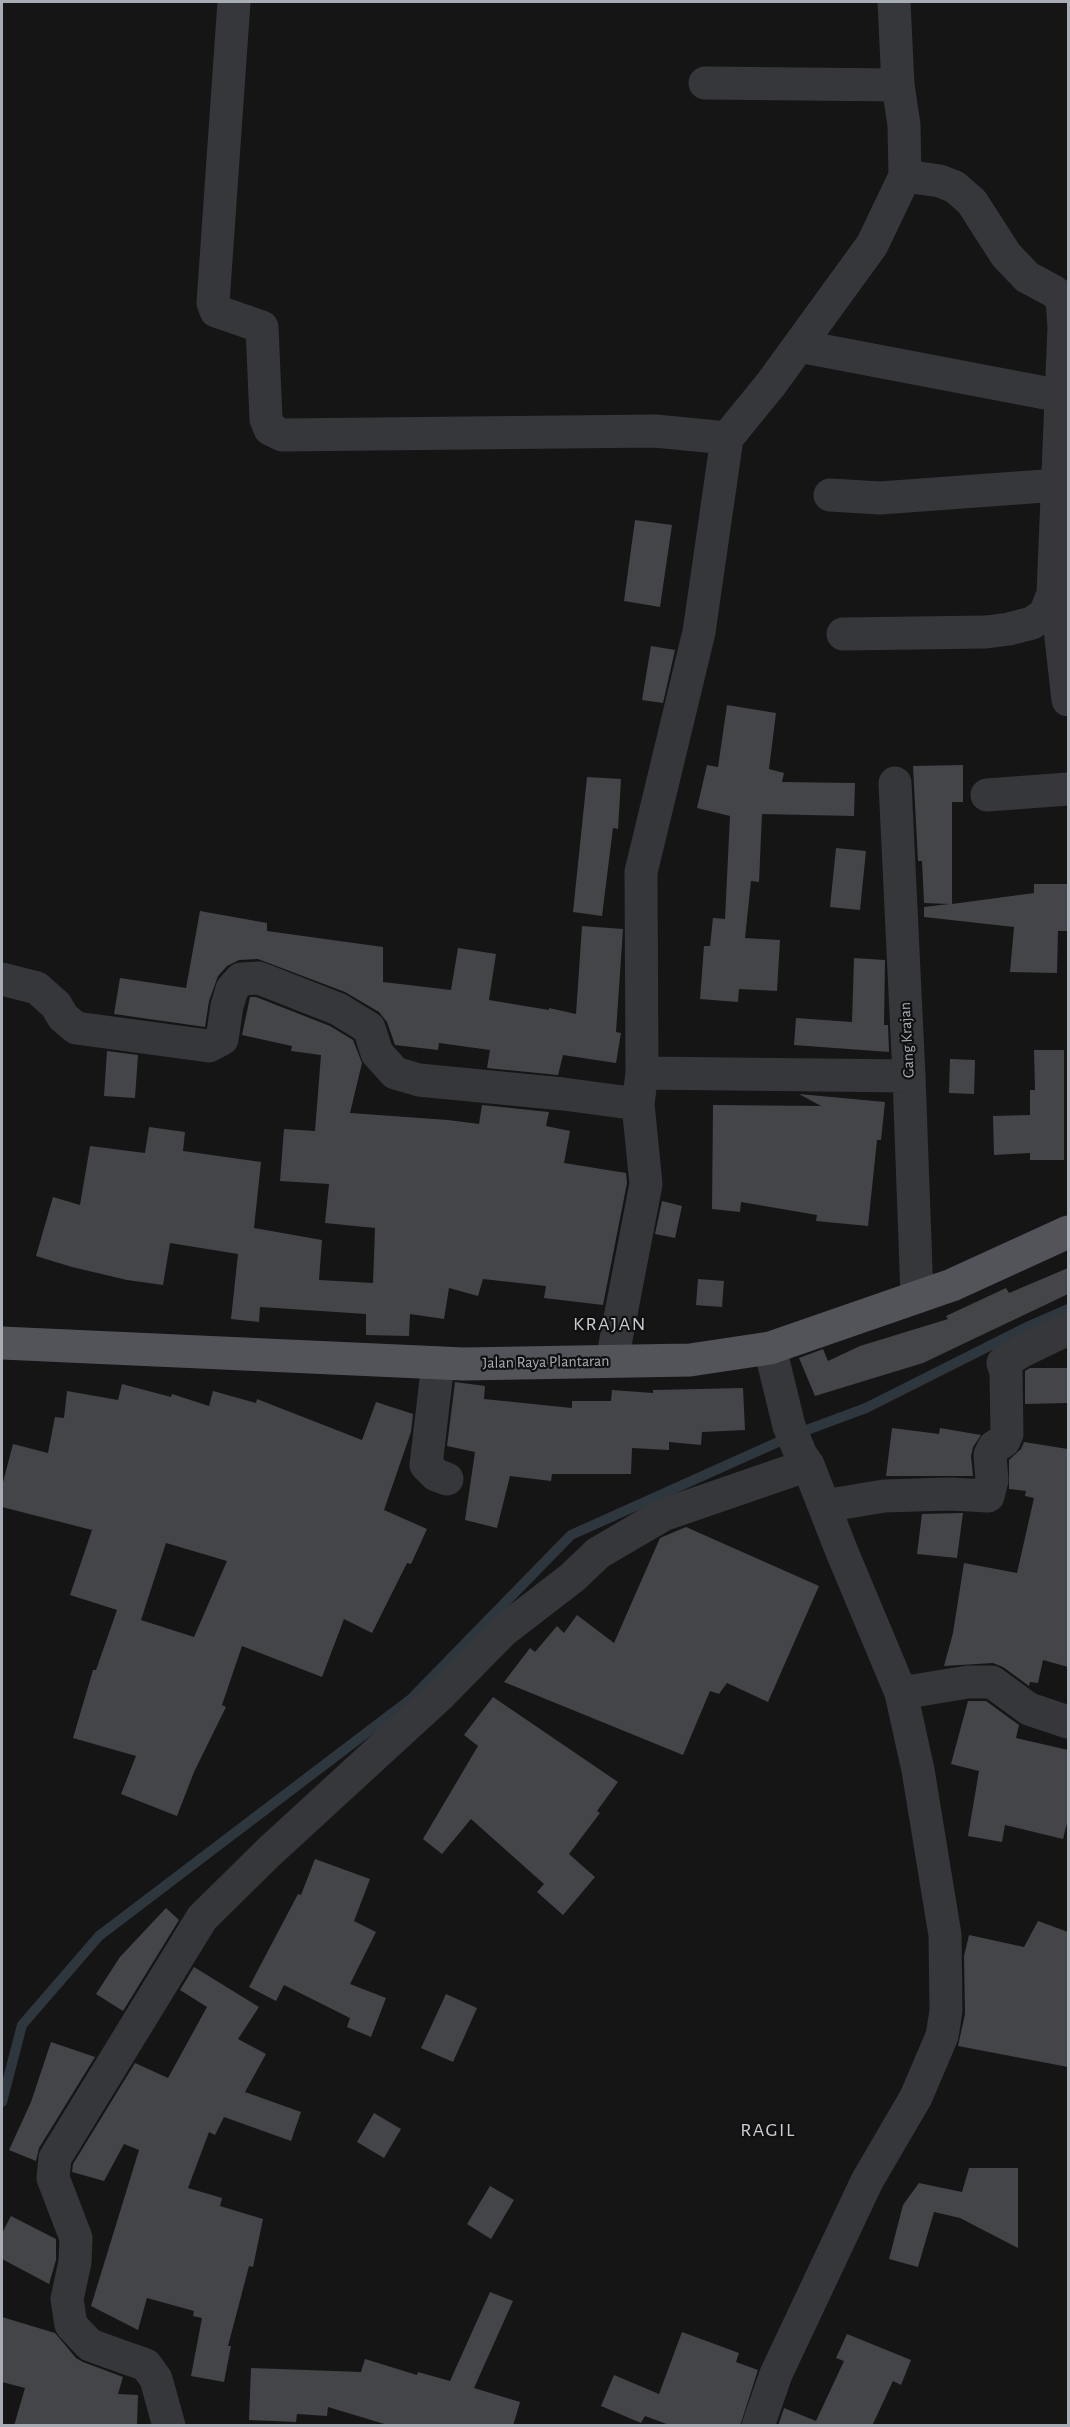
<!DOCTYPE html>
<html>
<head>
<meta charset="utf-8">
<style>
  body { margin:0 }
  #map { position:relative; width:1070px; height:2427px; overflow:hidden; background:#151516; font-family:"Alegreya Sans",sans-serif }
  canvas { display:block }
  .frame { position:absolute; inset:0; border:3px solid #a8acb5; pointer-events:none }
</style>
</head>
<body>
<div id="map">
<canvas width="1070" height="2427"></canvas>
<div class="frame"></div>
</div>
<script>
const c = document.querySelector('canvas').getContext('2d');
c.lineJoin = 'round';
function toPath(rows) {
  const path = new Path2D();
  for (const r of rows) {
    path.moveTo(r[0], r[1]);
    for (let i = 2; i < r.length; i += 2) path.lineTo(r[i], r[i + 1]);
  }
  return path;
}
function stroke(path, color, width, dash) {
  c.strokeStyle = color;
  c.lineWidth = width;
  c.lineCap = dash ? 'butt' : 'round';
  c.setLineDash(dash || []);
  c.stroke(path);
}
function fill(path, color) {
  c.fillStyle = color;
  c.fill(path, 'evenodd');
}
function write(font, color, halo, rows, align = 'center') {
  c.font = font + ' "Alegreya Sans",sans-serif';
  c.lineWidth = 4.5;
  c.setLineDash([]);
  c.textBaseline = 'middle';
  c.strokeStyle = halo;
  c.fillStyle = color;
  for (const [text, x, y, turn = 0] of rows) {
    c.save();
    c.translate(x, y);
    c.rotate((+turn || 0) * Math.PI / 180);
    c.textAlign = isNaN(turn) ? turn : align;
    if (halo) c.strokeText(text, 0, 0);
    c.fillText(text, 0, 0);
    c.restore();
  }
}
const stream = toPath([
  [2,2102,22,2025,99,1936,411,1699,571,1535,796,1434,866,1408,1029,1326,1068,1309]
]);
const building = toPath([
  [635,520,672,525,660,607,624,601],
  [651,646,675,650,663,703,642,700],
  [727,705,776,713,769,769,784,773,782,782,855,783,854,816,762,814,759,882,751,881,745,938,780,940,777,991,739,989,738,1002,700,999,704,946,710,946,713,918,725,919,730,816,697,808,707,765,718,767],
  [963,765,963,802,952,802,952,904,1034,893,1034,884,1068,884,1068,931,1058,931,1057,973,1010,972,1014,927,924,917,924,907,949,904,924,903,922,861,918,861,913,766],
  [587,777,621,779,618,829,613,828,602,916,573,912],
  [836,848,866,851,860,910,830,907],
  [200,911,267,923,267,931,383,947,383,982,451,990,458,948,496,954,489,1000,549,1010,549,1008,576,1014,582,926,623,929,616,1032,621,1033,616,1063,563,1055,558,1075,487,1068,490,1050,439,1043,438,1050,395,1045,387,1022,379,1012,345,992,258,959,239,960,227,966,218,976,209,1001,205,1027,114,1014,120,978,186,988],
  [854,958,885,960,884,1025,888,1025,889,1052,794,1045,796,1018,852,1022],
  [250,997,256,997,330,1026,353,1040,362,1063,350,1113,448,1120,479,1124,482,1105,549,1112,546,1126,570,1131,564,1163,626,1173,627,1183,603,1305,544,1298,546,1286,483,1279,478,1296,449,1288,444,1319,410,1314,409,1336,366,1335,366,1314,260,1307,259,1322,231,1319,238,1254,170,1243,163,1285,127,1280,72,1267,36,1256,53,1197,80,1205,90,1146,145,1153,149,1127,185,1132,183,1151,261,1162,254,1228,322,1240,319,1280,373,1283,375,1228,325,1223,329,1184,280,1181,284,1129,315,1131,321,1055,291,1051,292,1046,242,1035],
  [1034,1050,1064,1050,1064,1160,1030,1160,1030,1153,994,1155,993,1116,1030,1115,1030,1090,1035,1090],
  [107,1051,138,1055,135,1098,104,1096],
  [950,1059,975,1060,974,1094,949,1093],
  [799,1094,885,1102,881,1140,877,1140,868,1226,816,1221,817,1215,741,1202,740,1212,712,1209,713,1105,821,1106],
  [662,1201,682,1206,675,1238,655,1234],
  [1068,1268,1068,1294,923,1363,815,1396,799,1358,823,1349,828,1361,860,1346,948,1319,946,1316,1006,1288,1009,1293],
  [698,1279,724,1281,722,1307,696,1305],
  [1030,1368,1068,1368,1068,1403,1025,1404,1025,1371],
  [455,1382,485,1386,484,1399,572,1408,572,1401,611,1401,612,1390,653,1393,653,1390,743,1388,745,1430,702,1432,701,1445,669,1442,669,1450,632,1448,631,1474,552,1474,551,1481,510,1476,497,1528,465,1520,475,1452,447,1446],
  [122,1384,171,1397,172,1394,209,1406,213,1391,256,1403,257,1399,362,1440,376,1402,413,1414,411,1432,384,1510,427,1529,411,1564,407,1563,372,1633,344,1619,322,1677,242,1646,222,1705,226,1707,194,1772,177,1816,121,1794,136,1756,73,1738,93,1670,96,1670,117,1610,70,1595,92,1530,2,1507,2,1486,13,1444,48,1453,55,1417,64,1418,67,1391,118,1400],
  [166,1543,227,1561,194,1637,141,1620],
  [892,1428,939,1434,940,1428,981,1435,973,1447,971,1456,973,1476,886,1476],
  [1024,1442,1068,1449,1068,1667,1043,1660,1038,1683,1030,1682,1029,1686,1003,1667,993,1663,944,1666,953,1633,964,1563,1017,1573,1034,1498,1025,1496,1026,1491,1009,1489,1009,1460,1021,1449],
  [963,1513,957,1558,917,1554,922,1514],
  [686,1527,819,1586,768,1702,727,1683,719,1694,710,1691,683,1755,504,1682,530,1648,535,1652,557,1626,564,1633,577,1615,614,1643,660,1538],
  [493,1697,618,1782,597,1811,600,1813,569,1854,595,1877,563,1915,537,1892,544,1884,471,1819,442,1854,423,1839,478,1746,464,1735],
  [968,1701,986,1701,1019,1725,1016,1738,1068,1750,1068,1819,1063,1839,1005,1825,1002,1842,968,1836,979,1771,951,1764],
  [315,1859,370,1879,354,1921,376,1932,350,1984,386,1998,371,2037,347,2027,350,2018,284,1985,276,2001,249,1987,298,1894,301,1895],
  [166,1908,179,1920,123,2011,96,1994,120,1957],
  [1038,1921,1068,1932,1068,2067,958,2046,965,2014,964,1956,969,1935,1024,1947],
  [194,1967,259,2007,238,2039,266,2054,245,2092,301,2112,291,2141,224,2117,215,2135,209,2132,188,2188,222,2198,220,2206,263,2219,253,2267,249,2266,228,2346,231,2346,224,2382,191,2376,202,2318,193,2316,194,2311,147,2298,138,2330,91,2306,139,2150,124,2144,104,2181,72,2172,73,2164,135,2063,168,2078,207,2007,180,1990],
  [446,1994,477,2008,453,2062,421,2048],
  [51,2042,95,2057,39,2148,36,2161,9,2150,31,2102],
  [374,2113,401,2129,384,2158,357,2142],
  [969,2168,1018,2168,1018,2248,960,2218,934,2212,918,2267,889,2259,903,2205,919,2183,962,2192],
  [490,2186,514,2200,491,2239,467,2224],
  [11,2216,56,2239,56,2260,49,2284,2,2259,2,2233],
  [490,2292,513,2301,474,2388,520,2402,513,2426,391,2426,328,2407,327,2416,297,2414,296,2422,249,2420,251,2368,361,2372,365,2359,417,2375,418,2372,450,2381],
  [2,2317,55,2333,76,2358,83,2362,123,2377,118,2394,138,2395,137,2426,14,2426,25,2388,2,2382],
  [682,2332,739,2353,736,2362,758,2370,740,2426,672,2426,645,2416,641,2423,601,2406,614,2375,659,2394],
  [847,2334,911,2360,901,2385,893,2381,872,2426,778,2426,784,2408,816,2421,844,2361,836,2358]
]);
const minor = toPath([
  [234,2,213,303,216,311,262,327,266,419,270,429,282,435,655,431,727,438],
  [705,83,898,85],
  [799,346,1061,396],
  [830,495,880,498,1058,485],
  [1055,585,1068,700],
  [843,634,986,632,1009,629,1032,623,1045,614,1053,594,1064,327,1062,298,1053,291,1027,277,1006,255,972,202,955,187,940,181,905,176],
  [895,783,909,1076,917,1297],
  [987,795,1068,789],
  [2,979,37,988,56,1005,63,1017,76,1028,209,1046,222,1039,227,1006,232,989,241,979,259,978,338,1009,369,1028,377,1053,395,1073,419,1080,563,1094,638,1104],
  [642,1073,909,1076],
  [612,1360,646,1184,638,1104,642,1073,641,872,699,632,727,438,771,384,872,245,905,176,904,125,898,85,894,2],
  [438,1363,426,1465,436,1475,447,1479],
  [824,1506,884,1496,950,1494,988,1496,992,1480,990,1455,994,1447,1004,1441,1007,1434,1006,1372,1003,1363,1022,1351,1068,1329],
  [901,1693,968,1682,992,1682,1029,1709,1068,1722],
  [169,2426,156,2379,146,2365,90,2345,71,2325,67,2299,75,2262,76,2238,53,2178,55,2158,202,1918,269,1852,441,1694,503,1631,573,1577,598,1553,663,1515,808,1465],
  [758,2426,776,2374,867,2181,916,2097,942,2036,946,2011,945,1935,918,1770,901,1693,842,1552,808,1465,801,1455,789,1426,770,1348]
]);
const major = toPath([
  [2,1343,464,1364,690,1360,770,1348,952,1285,1068,1232]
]);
const streetNames = [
  ["Gang Krajan",907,1040,-93],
  ["Jalan Raya Plantaran",546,1362,-1]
];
const quarterNames = [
  ["KRAJAN",610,1324],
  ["RAGIL",768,2130]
];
stroke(stream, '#2f373e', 10);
fill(building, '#444549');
stroke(minor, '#36373b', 33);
stroke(major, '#52545a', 33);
write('16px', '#a8acb5', '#101011', streetNames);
c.letterSpacing = '1.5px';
write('20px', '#c8cbd2', '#101011', quarterNames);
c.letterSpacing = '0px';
</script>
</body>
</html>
